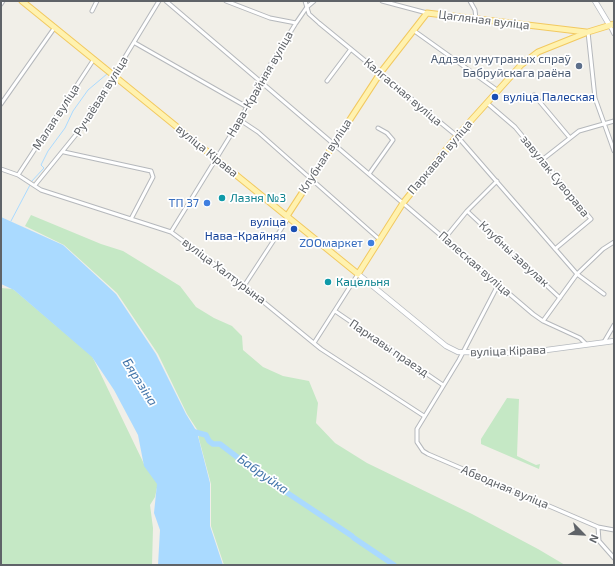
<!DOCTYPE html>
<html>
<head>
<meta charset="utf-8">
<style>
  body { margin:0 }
  #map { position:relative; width:615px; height:566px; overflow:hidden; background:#f1efe8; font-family:"Exo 2",sans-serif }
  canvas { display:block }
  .frame { position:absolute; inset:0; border:2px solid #5f6368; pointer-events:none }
  .north { position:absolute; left:563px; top:514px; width:40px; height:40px; -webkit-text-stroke:3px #fff; paint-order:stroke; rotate:114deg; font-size:11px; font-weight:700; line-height:16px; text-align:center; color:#5f6368 }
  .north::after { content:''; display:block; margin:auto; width:14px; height:18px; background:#5f6368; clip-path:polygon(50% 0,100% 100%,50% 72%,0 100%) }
</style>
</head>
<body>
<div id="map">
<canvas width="615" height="566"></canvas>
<div class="frame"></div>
<div class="north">N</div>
</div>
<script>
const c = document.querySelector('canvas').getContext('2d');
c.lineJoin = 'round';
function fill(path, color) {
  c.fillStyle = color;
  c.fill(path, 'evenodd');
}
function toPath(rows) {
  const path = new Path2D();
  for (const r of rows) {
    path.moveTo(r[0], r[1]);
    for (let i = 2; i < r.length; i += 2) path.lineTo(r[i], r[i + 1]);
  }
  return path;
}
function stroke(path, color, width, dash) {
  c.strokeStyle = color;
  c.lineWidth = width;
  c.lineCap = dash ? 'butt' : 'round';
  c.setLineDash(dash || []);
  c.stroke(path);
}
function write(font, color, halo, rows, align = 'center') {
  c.font = font + ' "Exo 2",sans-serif';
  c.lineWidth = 3.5;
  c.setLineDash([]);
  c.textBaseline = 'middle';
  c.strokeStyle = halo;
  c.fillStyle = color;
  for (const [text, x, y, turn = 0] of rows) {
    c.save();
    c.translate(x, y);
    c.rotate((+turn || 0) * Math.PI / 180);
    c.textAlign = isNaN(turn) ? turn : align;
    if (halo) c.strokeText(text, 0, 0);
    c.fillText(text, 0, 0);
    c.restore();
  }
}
const green = toPath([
  [31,215,101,244,123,251,180,286,196,307,214,318,232,326,242,336,243,350,263,367,283,376,309,381,318,403,316,423,335,443,367,463,472,514,538,549,565,565,224,565,211,526,211,484,199,439,198,431,187,414,158,354,117,293,64,245,25,226],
  [1,288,13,289,92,356,145,466,158,483,155,497,150,505,153,528,152,565,1,565],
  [507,398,519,399,517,456,536,465,540,464,539,469,481,444,481,439]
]);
const water = toPath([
  [1,217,63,245,116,294,156,354,186,414,197,432,210,483,210,526,223,565,158,565,160,530,154,513,157,484,144,466,138,435,114,390,92,357,14,290,1,284]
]);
const stream = toPath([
  [31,182,44,168,41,165,48,151,65,128,73,111,88,90,107,74],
  [11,221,30,185]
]);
const river = toPath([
  [191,431,206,435,209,441,213,444,220,444,262,476,352,536],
  [354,538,394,565]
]);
const street = toPath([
  [166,1,533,314,543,321,580,338,586,344],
  [226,1,270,18,296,23],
  [305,1,309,14,319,23,457,136,577,274,604,294],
  [382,1,427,13],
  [470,1,475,10,476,19],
  [1,4,3,1],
  [92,11,97,1],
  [610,26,614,34],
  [413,30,497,90],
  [588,32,595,98,614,151],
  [135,43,247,107],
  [327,81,351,49],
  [534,95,570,138],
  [487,103,515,127,591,219,555,249],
  [1,104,55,27],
  [240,120,258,132,379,239],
  [64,152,151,171,153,177,131,219],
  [542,160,579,131,614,121],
  [1,169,18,175,41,190,171,232,244,286,321,349,424,416],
  [369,174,393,140,387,133,378,128],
  [18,175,94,59],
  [35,185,83,126,159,1],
  [467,211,560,298],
  [171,232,240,120,262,78,296,23,307,7,314,1],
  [445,238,467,211,497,181],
  [498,285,459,360,417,429,417,442,423,451,428,454,598,527,599,541,614,558],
  [244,286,287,220,287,216],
  [335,311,443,385],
  [543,321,577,274,603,249,614,242],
  [604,342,614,325],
  [314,343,358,274],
  [598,527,614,530]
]);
const secondary = toPath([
  [595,1,610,26],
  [358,274,446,346,458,352,524,353,614,341]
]);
const primary = toPath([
  [22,1,358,274,403,203,457,136,521,65,538,52,588,32,614,24],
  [287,216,381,72,427,13,586,32]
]);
const markers = [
  [579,66,4,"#5c6f8a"],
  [495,97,4,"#1a4fb4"],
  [222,198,4,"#0f9aa8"],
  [207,203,4,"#3f7fe0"],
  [294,229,4,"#1a4fb4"],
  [371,243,4,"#3f7fe0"],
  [328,282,4,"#0f9aa8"]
];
const streetNames = [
  ["Цагляная вуліца",484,20,7],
  ["Нава-Крайняя вуліца",260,84,-60],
  ["Калгасная вуліца",403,92,40],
  ["Ручаёвая вуліца",101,96,-58],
  ["Малая вуліца",56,117,-57],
  ["вуліца Кірава",207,151,39],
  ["Клубная вуліца",325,156,-57],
  ["Паркавая вуліца",440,157,-50],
  ["завулак Суворава",555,176,51],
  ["Клубны завулак",514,254,43],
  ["Палеская вуліца",475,264,41],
  ["вуліца Халтурына",224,271,37],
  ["Паркавы праезд",389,348,34],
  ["вуліца Кірава",508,351,-2],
  ["Абводная вуліца",505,487,23]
];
const serviceNames = [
  ["Аддзел унутраных спраў",571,59],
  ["Бабруйскага раёна",571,73]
];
const transitNames = [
  ["вуліца Палеская",503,97],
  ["вуліца",286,222,"right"],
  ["Нава-Крайняя",286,236,"right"]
];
const cultureNames = [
  ["Лазня №3",230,198],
  ["Кацельня",336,282]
];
const shopNames = [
  ["ТП 37",199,203],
  ["ZOOмаркет",363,243]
];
const waterNames = [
  ["Бярэзіна",140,382,58],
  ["Бабруйка",263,474,35]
];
fill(green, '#c5e8c5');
fill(water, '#aadaff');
stroke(stream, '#aadaff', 1);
stroke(river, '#aadaff', 5.5);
stroke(street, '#b5b8bc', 5);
stroke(secondary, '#b6babf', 6);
stroke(primary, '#f2c960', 7);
stroke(street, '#fff', 3);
stroke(secondary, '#fff', 4.5);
stroke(primary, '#fff2af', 5);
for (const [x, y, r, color] of markers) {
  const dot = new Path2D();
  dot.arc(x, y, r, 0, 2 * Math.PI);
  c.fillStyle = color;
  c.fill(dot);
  stroke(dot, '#fff', 1.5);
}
write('12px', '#5f6368', '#fff', streetNames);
write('12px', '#4e5e75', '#fff', serviceNames, 'right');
write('12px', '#164399', '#fff', transitNames, 'left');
write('12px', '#0d838f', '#fff', cultureNames, 'left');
write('12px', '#366cbe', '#fff', shopNames, 'right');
write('italic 13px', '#4174aa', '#fff', waterNames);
</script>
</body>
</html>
